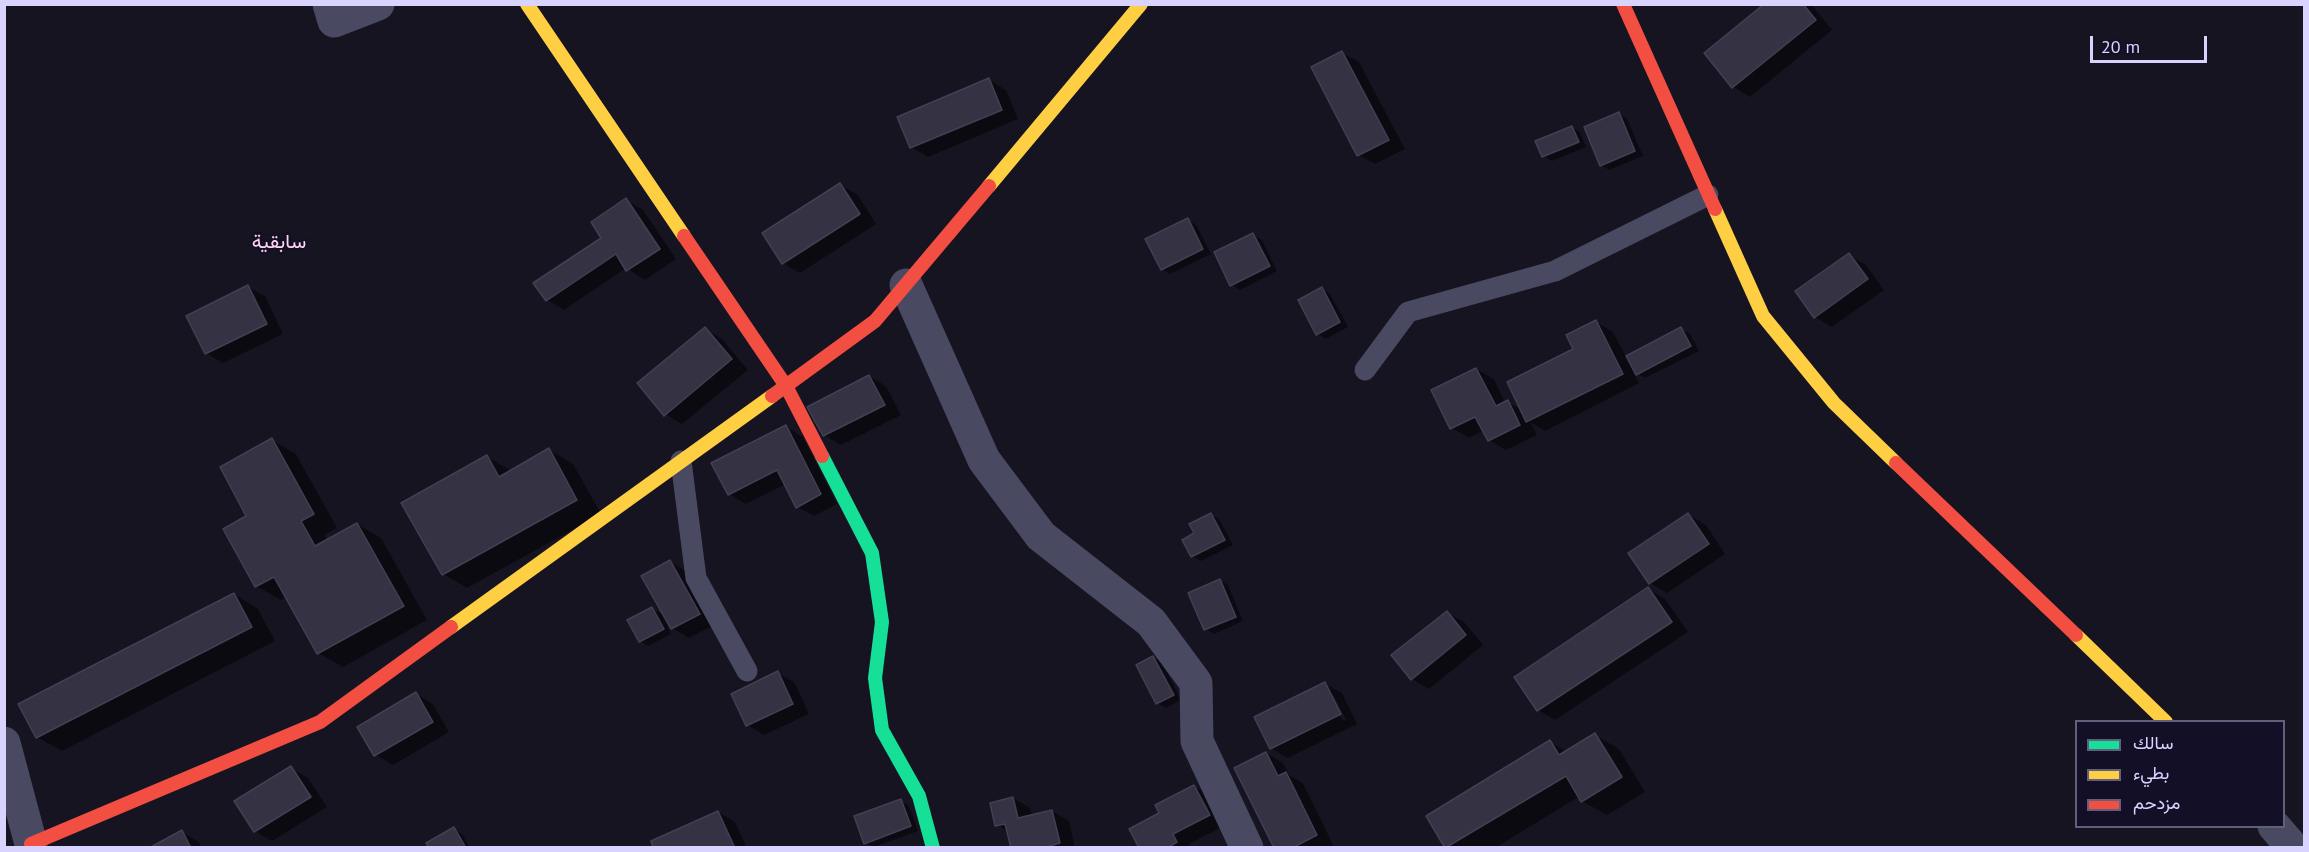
<!DOCTYPE html>
<html>
<head>
<meta charset="utf-8">
<style>
  body { margin:0 }
  #map { position:relative; width:2309px; height:852px; overflow:hidden; background:#161421; font-family:"PT Sans",Vazirmatn,sans-serif }
  canvas { display:block }
  .frame { position:absolute; inset:0; border:6px solid #d9d4ff; pointer-events:none }
  .legend { position:absolute; left:2075px; top:720px; width:210px; height:108px; box-sizing:border-box; background:#130f26; border:2px solid #625e7d; margin:0; padding:8px 10px; list-style:none; font-size:18px; color:#d9d4ff }
  .legend li { display:flex; align-items:center; gap:12px; height:30px }
  .legend b { width:30px; border:2px solid #625e7d }
  .scale { position:absolute; left:2090px; top:36px; width:117px; height:27px; box-sizing:border-box; border:3px solid #d9d4ff; border-top:0; padding-left:8px; font-size:18px; line-height:21px; white-space:nowrap; color:#d9d4ff; -webkit-text-stroke:4px #130f26; paint-order:stroke }
</style>
</head>
<body>
<div id="map">
<canvas width="2309" height="852"></canvas>
<div class="frame"></div>
<ul class="legend">
<li><b style="height:8px;background:#16e098"></b>سالك</li>
<li><b style="height:8px;background:#ffcf43"></b>بطيء</li>
<li><b style="height:8px;background:#f24e42"></b>مزدحم</li>
</ul>
<div class="scale">20 m</div>
</div>
<script>
const c = document.querySelector('canvas').getContext('2d');
c.lineJoin = 'round';
function fill(path, color) {
  c.fillStyle = color;
  c.fill(path, 'evenodd');
}
function toPath(rows) {
  const path = new Path2D();
  for (const r of rows) {
    path.moveTo(r[0], r[1]);
    for (let i = 2; i < r.length; i += 2) path.lineTo(r[i], r[i + 1]);
  }
  return path;
}
function stroke(path, color, width, dash) {
  c.strokeStyle = color;
  c.lineWidth = width;
  c.lineCap = dash ? 'butt' : 'round';
  c.setLineDash(dash || []);
  c.stroke(path);
}
function write(font, color, halo, rows, align = 'center') {
  c.font = font + ' "PT Sans",Vazirmatn,sans-serif';
  c.lineWidth = 5;
  c.setLineDash([]);
  c.textBaseline = 'middle';
  c.strokeStyle = halo;
  c.fillStyle = color;
  for (const [text, x, y, turn = 0] of rows) {
    c.save();
    c.translate(x, y);
    c.rotate((+turn || 0) * Math.PI / 180);
    c.textAlign = isNaN(turn) ? turn : align;
    if (halo) c.strokeText(text, 0, 0);
    c.fillText(text, 0, 0);
    c.restore();
  }
}
const shadow = toPath([
  [1767,4,1811,4,1832,30,1750,97,1733,87],
  [1342,53,1359,62,1405,149,1375,164,1358,155],
  [989,80,1006,90,1018,119,928,157,911,147],
  [1619,114,1627,119,1643,156,1609,170,1601,165],
  [1572,127,1580,132,1586,147,1552,161,1543,156],
  [840,185,858,195,876,224,800,273,783,263],
  [626,200,643,210,676,259,645,280,626,268,564,310,547,300,536,283,603,238],
  [1188,220,1196,225,1211,254,1170,274,1162,269],
  [1253,235,1262,240,1277,271,1240,290,1232,285],
  [1849,255,1866,265,1884,290,1832,327,1815,317],
  [248,287,265,296,283,334,223,363,206,353],
  [1322,289,1330,294,1348,327,1326,339,1318,334],
  [1596,322,1613,332,1626,357,1681,329,1690,334,1699,351,1645,378,1633,371,1639,383,1545,431,1530,422,1537,435,1506,450,1489,440,1484,430,1469,438,1452,428,1476,369,1494,379,1505,403,1507,402,1522,410],
  [705,329,722,339,748,370,682,424,665,414],
  [869,376,886,386,901,415,841,445,824,435],
  [786,427,803,437,837,504,814,516,797,507,786,484,746,504,729,494],
  [272,440,296,454,337,528,324,535,328,541,357,524,381,538,427,620,343,667,318,653,287,597,281,600,256,586,248,516],
  [549,450,573,464,601,514,467,588,443,574,487,457,512,471],
  [1211,515,1219,519,1233,545,1201,561,1192,556,1196,534],
  [1689,515,1706,525,1725,554,1667,593,1650,583],
  [670,562,688,572,716,624,689,638,672,628],
  [1220,580,1228,585,1243,621,1214,634,1206,629,1190,594],
  [1648,589,1665,599,1688,632,1555,720,1538,710,1516,677],
  [234,594,258,609,275,641,62,751,37,737],
  [652,608,663,615,671,634,648,646,640,641],
  [1447,613,1464,622,1483,645,1429,689,1412,679],
  [1153,657,1162,662,1181,700,1166,708,1157,703],
  [778,673,795,683,809,714,764,735,747,725],
  [1325,684,1342,693,1357,724,1288,758,1271,748],
  [1330,696,1334,696,1346,720,1343,721],
  [416,694,433,704,449,732,393,765,376,755],
  [1595,735,1619,749,1645,792,1607,815,1582,801,1580,796,1495,848,1446,848,1428,816,1550,742,1567,752],
  [1266,753,1283,763,1290,776,1303,783,1333,845,1329,848,1275,848],
  [291,768,308,778,327,807,272,841,255,831],
  [1194,786,1211,796,1226,825,1189,844,1191,848,1140,848,1161,814],
  [1013,798,1030,808,1032,816,1052,811,1069,821,1075,848,1013,848,1009,832,997,825],
  [901,801,909,806,918,831,874,847,865,843],
  [718,812,735,822,747,848,655,848],
  [454,829,462,834,470,848,431,848],
  [182,832,199,842,202,848,152,848]
]);
const building = toPath([
  [1764,4,1803,4,1816,20,1732,88,1704,53,1764,4],
  [1342,51,1389,140,1357,156,1311,67,1342,51],
  [989,78,1002,110,910,148,897,117,989,78],
  [1619,112,1635,151,1600,166,1584,127,1619,112],
  [1572,126,1579,142,1542,157,1535,141,1572,126],
  [840,183,860,214,782,264,762,233,840,183],
  [626,198,660,249,626,271,616,254,546,301,533,283,601,238,591,222,626,198],
  [1188,218,1203,249,1161,270,1145,239,1188,218],
  [1253,233,1270,266,1230,286,1214,252,1253,233],
  [1849,253,1868,279,1814,318,1795,291,1849,253],
  [248,285,267,324,205,354,186,316,248,285],
  [1322,287,1340,322,1316,335,1298,300,1322,287],
  [1596,320,1623,374,1526,422,1507,382,1573,349,1566,335,1596,320],
  [705,327,732,359,664,416,637,383,705,327],
  [1681,327,1691,346,1636,375,1626,356,1681,327],
  [1476,368,1496,406,1508,400,1520,425,1488,441,1475,417,1450,429,1431,390,1476,368],
  [869,375,885,405,823,436,807,407,869,375],
  [786,425,821,494,796,508,777,470,728,495,711,463,786,425],
  [272,438,314,514,301,521,315,546,357,523,404,606,317,654,274,577,255,587,223,529,246,516,220,467,272,438],
  [549,448,577,500,442,575,401,503,487,455,499,477,549,448],
  [1211,513,1225,540,1191,557,1182,540,1194,533,1189,524,1211,513],
  [1688,513,1709,544,1649,584,1628,553,1688,513],
  [670,560,700,614,671,629,641,576,670,560],
  [1220,579,1236,617,1204,630,1188,593,1220,579],
  [1648,587,1672,622,1537,711,1514,677,1648,587],
  [234,593,252,627,36,738,18,704,234,593],
  [652,607,664,629,639,642,627,620,652,607],
  [1447,611,1466,635,1411,680,1391,655,1447,611],
  [1153,656,1174,695,1156,704,1136,665,1153,656],
  [778,671,793,704,746,726,731,694,778,671],
  [1325,682,1341,714,1270,749,1254,717,1325,682],
  [416,692,433,722,374,756,357,727,416,692],
  [1595,733,1622,777,1581,802,1566,776,1445,848,1426,816,1550,740,1559,755,1595,733],
  [1266,752,1278,776,1286,772,1317,835,1292,848,1274,848,1234,768,1266,752],
  [291,766,311,797,254,832,234,801,291,766],
  [1194,785,1210,815,1173,834,1177,842,1167,848,1139,848,1129,829,1159,813,1155,805,1194,785],
  [1013,797,1018,818,1052,810,1060,843,1043,848,1011,848,1005,824,995,826,990,803,1013,797],
  [901,799,911,826,864,844,854,816,901,799],
  [718,811,734,846,729,848,653,848,651,841,718,811],
  [454,827,466,848,429,848,426,843,454,827],
  [182,830,191,848,149,848,182,830]
]);
const lane = toPath([
  [1365,370,1408,312,1555,271,1708,195],
  [681,461,696,578,747,671]
]);
const street = toPath([
  [329,4,334,21,378,4],
  [906,285,984,460,1041,536,1151,622,1196,683,1197,741,1247,848],
  [4,743,31,844],
  [2274,826,2293,848]
]);
const fast = toPath([
  [822,456,872,553,882,622,875,678,882,730,919,796,933,848]
]);
const slow = toPath([
  [527,4,684,236],
  [989,186,1141,4],
  [1715,209,1763,316,1834,403,1896,463],
  [451,627,772,396],
  [2076,635,2166,722]
]);
const jam = toPath([
  [1623,4,1715,209],
  [684,236,786,386,822,456],
  [772,396,875,321,989,186],
  [1896,463,2076,635],
  [33,848,31,844,320,722,451,627]
]);
const quarterNames = [
  ["سابقية",279,242]
];
fill(shadow, '#0007');
fill(building, '#343243');
stroke(building, '#433f54', 1.5);
stroke(lane, '#4a4962', 21);
stroke(street, '#4a4962', 33);
stroke(fast, '#16e098', 14);
stroke(slow, '#ffcf43', 14);
stroke(jam, '#f24e42', 14);
write('20px', '#ffd6f0', '#130f26', quarterNames);
</script>
</body>
</html>
